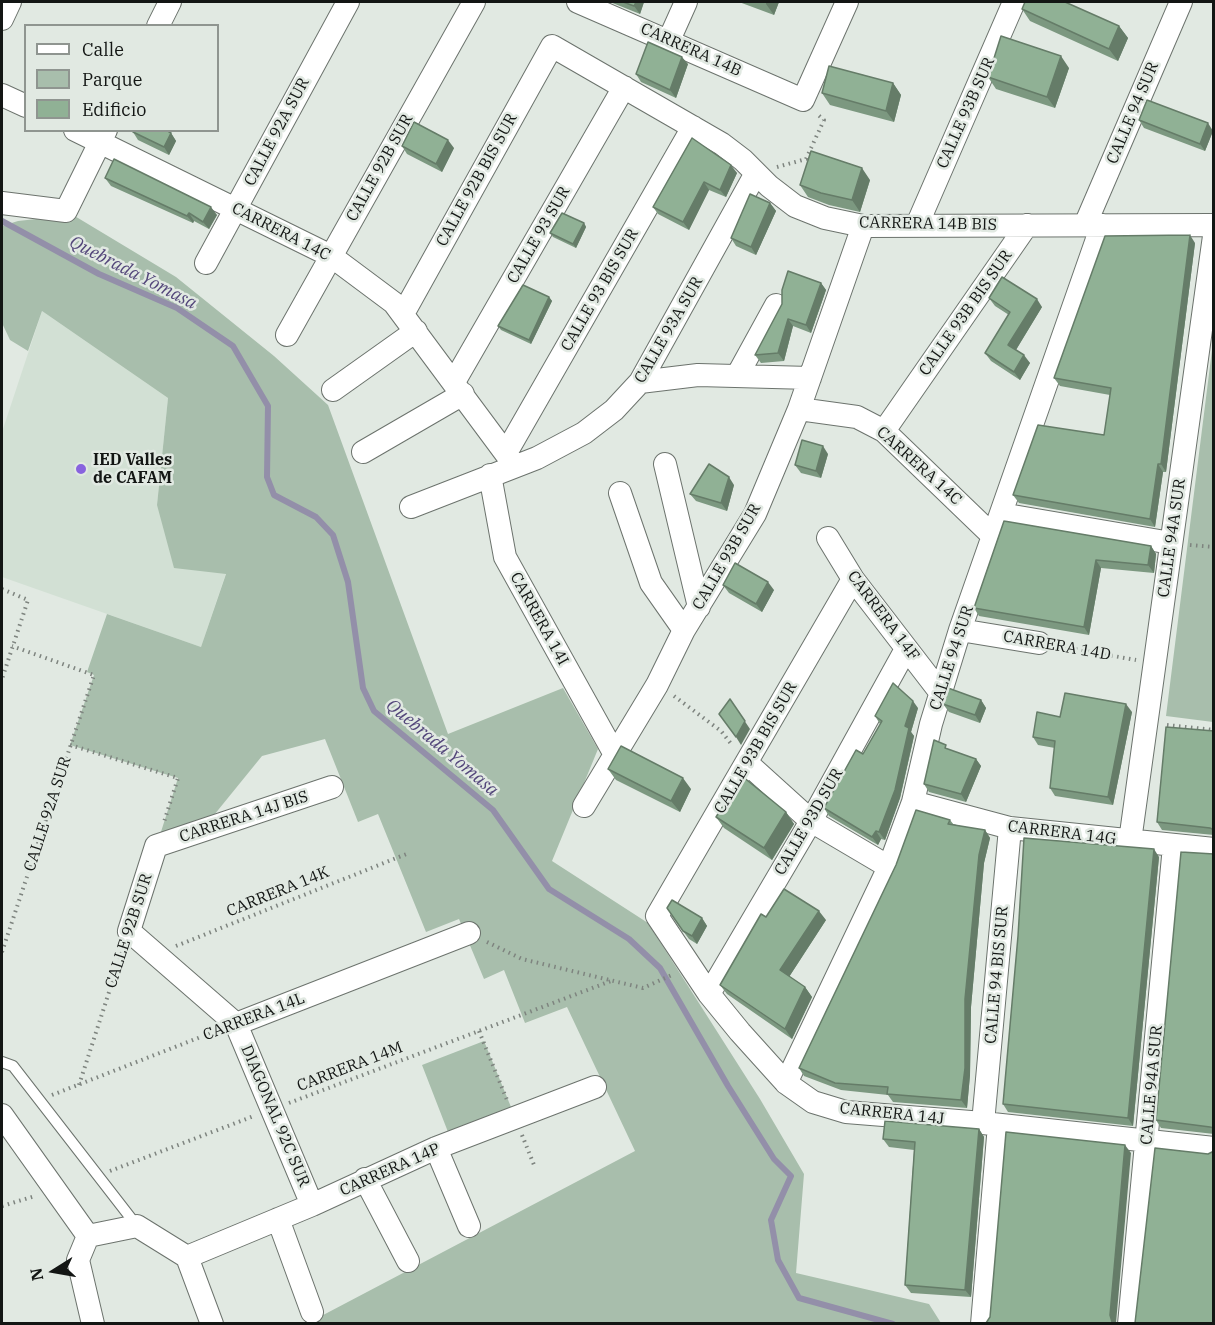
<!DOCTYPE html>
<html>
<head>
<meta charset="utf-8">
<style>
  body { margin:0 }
  #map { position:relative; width:1215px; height:1325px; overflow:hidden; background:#e1e9e2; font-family:"IBM Plex Serif",serif }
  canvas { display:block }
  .frame { position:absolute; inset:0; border:3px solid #131614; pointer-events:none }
  .legend { position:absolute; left:24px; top:24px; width:195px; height:108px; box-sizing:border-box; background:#e1e9e2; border:2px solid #8f9590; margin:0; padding:8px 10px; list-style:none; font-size:18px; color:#131614 }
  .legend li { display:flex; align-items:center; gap:12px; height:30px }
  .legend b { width:30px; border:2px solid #8f9590 }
  .north { position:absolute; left:24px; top:1241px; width:60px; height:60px; -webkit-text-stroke:4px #e1e9e2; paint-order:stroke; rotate:259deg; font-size:16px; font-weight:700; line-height:24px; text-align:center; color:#131614 }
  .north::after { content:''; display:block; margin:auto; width:21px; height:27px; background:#131614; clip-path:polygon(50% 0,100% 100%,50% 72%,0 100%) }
</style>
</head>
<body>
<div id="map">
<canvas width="1215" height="1325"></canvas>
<div class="frame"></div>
<ul class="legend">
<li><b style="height:8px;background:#fff"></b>Calle</li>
<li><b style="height:16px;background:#a8beac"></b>Parque</li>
<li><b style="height:16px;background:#90b195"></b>Edificio</li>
</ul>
<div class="north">N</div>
</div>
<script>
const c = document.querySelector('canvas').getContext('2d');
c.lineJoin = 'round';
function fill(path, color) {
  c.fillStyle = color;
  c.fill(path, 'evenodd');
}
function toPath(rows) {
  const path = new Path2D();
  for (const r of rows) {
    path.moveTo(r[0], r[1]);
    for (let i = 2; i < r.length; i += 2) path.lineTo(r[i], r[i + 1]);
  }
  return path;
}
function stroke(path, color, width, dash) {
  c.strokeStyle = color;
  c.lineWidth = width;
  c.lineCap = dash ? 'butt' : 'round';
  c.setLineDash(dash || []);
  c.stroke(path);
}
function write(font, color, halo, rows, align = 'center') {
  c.font = font + ' "IBM Plex Serif",serif';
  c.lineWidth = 5;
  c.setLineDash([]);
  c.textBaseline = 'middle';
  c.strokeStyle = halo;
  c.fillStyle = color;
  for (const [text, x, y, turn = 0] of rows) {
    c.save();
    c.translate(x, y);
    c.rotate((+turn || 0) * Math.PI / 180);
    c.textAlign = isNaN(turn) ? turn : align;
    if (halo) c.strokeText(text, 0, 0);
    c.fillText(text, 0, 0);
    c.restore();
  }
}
const built = toPath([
  [42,311,168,398,157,505,226,573,201,647,2,577,2,432]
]);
const green = toPath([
  [73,215,176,277,274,356,328,405,448,734,563,688,598,749,552,861,648,923,760,1099,804,1174,796,1273,929,1304,941,1323,308,1323,635,1151,567,1007,525,1023,504,970,484,979,459,919,426,932,378,814,358,822,325,739,262,756,210,820,160,835,178,778,70,745,94,675,87,672,107,614,201,647,226,574,174,568,157,505,168,398,42,311,28,351,10,340,2,323,2,226,18,221],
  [1213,342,1213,722,1166,716],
  [484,1041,511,1107,448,1132,422,1065]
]);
const stream = toPath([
  [2,221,99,274,177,308,233,346,268,406,267,477,274,495,316,517,333,535,348,582,363,688,374,711,493,810,549,889,629,939,660,968,728,1086,774,1159,791,1176,771,1220,778,1260,799,1298,893,1324]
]);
const path = toPath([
  [777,167,806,159,824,120,817,114],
  [1190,545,1214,547],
  [2,589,28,600,2,679],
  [1058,646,1136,660],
  [674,696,721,731,732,745],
  [1167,725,1214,730],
  [70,745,178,778,164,822],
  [487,942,522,959,643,988,674,974],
  [176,946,409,853],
  [2,952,94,675,12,646],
  [479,1031,507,1100],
  [79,1085,122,952],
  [52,1095,216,1031],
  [289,1103,611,981],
  [522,1135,534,1165],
  [110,1171,254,1116],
  [2,1206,35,1196]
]);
const service = toPath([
  [2,1062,13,1066,137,1226]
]);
const minor = toPath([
  [578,2,803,100,847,2],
  [2,19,10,2],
  [158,26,170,2],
  [669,40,686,2],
  [2,95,26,106],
  [75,130,331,256,394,303,515,466],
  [2,203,66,211,106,130],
  [917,225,1014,2],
  [1085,225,1181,2],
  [206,263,348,2],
  [403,314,552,46,722,144,743,160,769,186,795,206,825,218,863,226,1214,225],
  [287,335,474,2],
  [737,376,776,305],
  [454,382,624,87],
  [640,382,698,375,810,378],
  [333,390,416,331],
  [799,409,857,417,884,431,993,536],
  [884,431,1027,225],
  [363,452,463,394],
  [506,453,693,127],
  [665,464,699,607],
  [490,475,505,557,614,753],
  [620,493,651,583,684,630],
  [411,507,537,458,584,433,614,410,640,382,756,173],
  [1001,514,1171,543],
  [828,538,853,579,940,692],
  [853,579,657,916,709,994,740,1032,786,1083,813,1102,846,1112,983,1123,1214,1148],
  [960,630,1039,643],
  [748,764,811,821,889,867],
  [913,802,1010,828,1214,849],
  [584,806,657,685,684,630,755,514,799,409,863,226],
  [1130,841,1214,236],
  [709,994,811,821,906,649],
  [236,1024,469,933],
  [786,1083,889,867,913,802,931,724,960,630,1102,225],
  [2,1115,88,1236],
  [983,1123,1010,828],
  [436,1148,469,1226],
  [365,1179,408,1261],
  [312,1205,236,1024,129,931,156,846,332,787],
  [278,1219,312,1312],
  [88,1236,137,1226,187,1257,212,1324],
  [88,1236,78,1260,93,1324],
  [187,1257,312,1205,436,1148,595,1087],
  [982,1324,999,1125],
  [1129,1324,1174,846]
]);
const wall = toPath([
  [610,2,644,2,640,14],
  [739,2,779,2,774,15],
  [1022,9,1119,26,1128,38,1118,61,1030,21],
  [688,64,676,98,641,82,636,74],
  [1069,68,1055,108,996,89,988,77],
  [893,83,901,95,894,122,830,105,822,93],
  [1139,120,1213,131,1205,151,1144,128],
  [133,132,171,133,176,141,169,155,138,140],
  [692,138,737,173,726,197,709,190,689,230,658,214,653,207],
  [402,146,454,148,442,172,407,154],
  [105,178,217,215,209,229,194,221,193,223,111,186],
  [870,180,860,212,829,205,808,197,800,185],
  [770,203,776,211,756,255,736,246,731,238],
  [584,223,586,227,576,248,553,237,550,233],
  [1195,243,1166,472,1163,472,1155,527,1019,503,1013,495,1104,435,1110,395,1060,386,1054,378],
  [821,283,826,290,811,333,793,326,784,361,761,363,755,355],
  [549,297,552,301,531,344,501,330,498,326],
  [989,298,1042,307,1016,350,1030,363,1020,380,991,361,985,353,1009,315,995,306],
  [828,454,821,478,801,473,795,465],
  [734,485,727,511,696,501,690,494],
  [1004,521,1151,546,1156,554,1154,573,1101,568,1089,635,979,616,974,608],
  [723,585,774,590,762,612,729,593],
  [981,700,986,708,980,723,949,712,943,704],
  [918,708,911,732,914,736,900,798,885,840,881,839,878,845,829,816,824,808,863,754,880,724,875,716],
  [1132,712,1113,805,1055,796,1050,788,1055,748,1038,745,1033,737,1060,717],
  [1214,731,1214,835,1162,830,1157,822],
  [950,750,976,759,981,766,966,802,929,792,924,784],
  [608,769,691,789,680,812,616,780],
  [786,812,794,824,772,860,724,828,716,817],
  [950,820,954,825,985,830,990,838,984,863,971,1007,970,1075,967,1108,893,1102,888,1095,841,1090,804,1076,799,1068],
  [1213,854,1214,1134,1161,1128,1156,1120],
  [1159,857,1133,1126,1008,1112,1003,1104],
  [766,917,826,920,789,977,805,987,812,997,792,1039,727,994,720,985],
  [702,918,707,926,697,944,689,939,683,931],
  [979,1129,984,1137,971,1297,911,1293,905,1285,914,1150,889,1147,883,1139]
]);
const shadedWall = toPath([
  [636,2,644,2,640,14,634,6],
  [766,2,779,2,774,15,766,4],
  [1119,26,1128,38,1118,61,1109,49],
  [1061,56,1069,68,1055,108,1047,97],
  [682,57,688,64,676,98,670,90],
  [893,83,901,95,894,122,886,111],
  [1208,123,1213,131,1205,151,1200,144],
  [171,133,176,141,169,155,164,147],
  [448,140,454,148,442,172,436,164],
  [731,165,737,173,726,197,720,190],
  [862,168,870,180,860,212,852,200],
  [704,182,709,190,689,230,683,222],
  [770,203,776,211,756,255,751,247],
  [211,207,217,215,209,229,203,222],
  [189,213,194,221,193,223,187,216],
  [584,223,586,227,576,248,573,244],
  [1190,235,1195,243,1166,472,1161,464],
  [821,283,826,290,811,333,806,325],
  [549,297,552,301,531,344,529,340],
  [1037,299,1042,307,1014,353,1008,345],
  [788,319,793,326,784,361,778,353],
  [1024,355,1030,363,1020,380,1014,372],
  [823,446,828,454,821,478,816,471],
  [1158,464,1163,472,1155,527,1150,519],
  [729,477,734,485,727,511,721,503],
  [1151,546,1156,554,1154,573,1148,565],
  [1096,560,1101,568,1089,635,1084,627],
  [768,582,774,590,762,612,756,604],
  [730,699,750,729,741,745,736,737],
  [981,700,986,708,980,723,975,715],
  [913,701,918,708,911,732,914,736,900,798,885,840,879,832,905,726],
  [1126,704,1132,712,1113,805,1108,797],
  [976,759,981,766,966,802,961,794],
  [683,778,691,789,680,812,671,801],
  [786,812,794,824,772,860,764,848],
  [985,830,990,838,984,863,971,1007,970,1075,967,1108,961,1100,965,999,979,855],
  [876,831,881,839,878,845,872,837],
  [1154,849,1159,857,1133,1126,1128,1118],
  [819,911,826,920,787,980,780,970],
  [702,918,707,926,697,944,692,936],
  [805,987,812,997,792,1039,785,1029],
  [979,1129,984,1137,971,1297,965,1290],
  [1125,1145,1131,1153,1116,1323,1112,1323,1110,1315]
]);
const building = toPath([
  [623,2,636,2,634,6,623,2],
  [1025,2,1065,2,1119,26,1109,49,1022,9,1025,2],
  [1001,36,1061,56,1047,97,988,77,1001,36],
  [648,42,682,57,670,90,636,74,648,42],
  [829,66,893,83,886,111,822,93,829,66],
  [1147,100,1208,123,1200,144,1139,120,1147,100],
  [414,122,448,140,436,164,402,146,414,122],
  [134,130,166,130,171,133,164,147,133,132,134,130],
  [692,138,731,165,720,190,704,182,683,222,653,207,692,138],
  [811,151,862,168,852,200,821,193,800,185,811,151],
  [114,159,211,207,203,222,189,213,187,216,105,178,114,159],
  [750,194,770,203,751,247,731,238,750,194],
  [562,213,584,223,573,244,550,233,562,213],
  [1190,235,1161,464,1158,464,1150,519,1013,495,1038,425,1104,435,1111,388,1054,378,1105,236,1190,235],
  [788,271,821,283,806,325,788,319,778,353,755,355,782,304,782,290,788,271],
  [1002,277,1037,299,1008,345,1024,355,1014,372,985,353,1010,312,989,298,1002,277],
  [523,285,549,297,529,340,498,326,523,285],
  [802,440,823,446,816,471,795,465,802,440],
  [709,464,729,477,721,503,690,494,709,464],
  [1004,521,1151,546,1148,565,1096,560,1084,627,974,608,1004,521],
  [735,563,768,582,756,604,723,585,735,563],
  [893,683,913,701,905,726,909,728,895,790,879,832,876,831,872,837,824,808,856,750,863,754,882,721,875,716,893,683],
  [948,688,981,700,975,715,943,704,948,688],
  [1065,693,1126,704,1108,797,1050,788,1055,741,1033,737,1037,712,1060,717,1065,693],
  [730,699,745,721,736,737,719,714,730,699],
  [1166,727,1214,731,1214,830,1210,828,1157,822,1166,727],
  [934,740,946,745,945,748,976,759,961,794,924,784,934,740],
  [621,746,683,778,671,801,608,769,621,746],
  [742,776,786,812,764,848,716,817,742,776],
  [916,810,950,820,948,824,985,830,979,855,965,999,965,1068,961,1100,887,1094,888,1087,835,1083,799,1068,896,865,916,810],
  [1024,838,1154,849,1128,1118,1003,1104,1018,936,1024,838],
  [1181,852,1214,854,1214,1128,1210,1127,1156,1120,1181,852],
  [784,889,819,911,780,970,805,987,785,1029,720,985,761,914,766,917,784,889],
  [672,900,702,918,692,936,683,931,667,908,672,900],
  [885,1121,979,1129,965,1290,905,1285,915,1142,883,1139,885,1121],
  [1006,1132,1125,1145,1110,1315,1112,1322,1113,1323,986,1323,990,1317,1006,1132],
  [1155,1148,1208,1154,1214,1151,1214,1323,1135,1323,1155,1148]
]);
const markers = [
  [81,469,6,"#8863de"]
];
const streetNames = [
  ["CARRERA 14B",691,50,24],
  ["CALLE 93B SUR",966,113,-66],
  ["CALLE 94 SUR",1133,113,-67],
  ["CALLE 92A SUR",277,132,-62],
  ["CALLE 92B SUR",380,168,-61],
  ["CALLE 92B BIS SUR",477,180,-61],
  ["CARRERA 14B BIS",928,224,1],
  ["CARRERA 14C",281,232,27],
  ["CALLE 93 SUR",539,235,-60],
  ["CALLE 93 BIS SUR",600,290,-60],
  ["CALLE 93B BIS SUR",966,313,-55],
  ["CALLE 93A SUR",669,330,-60],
  ["CARRERA 14C",919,466,42],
  ["CALLE 94A SUR",1172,538,-82],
  ["CALLE 93B SUR",727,557,-60],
  ["CARRERA 14F",883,616,53],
  ["CARRERA 14I",539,619,61],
  ["CARRERA 14D",1057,646,10],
  ["CALLE 94 SUR",952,658,-72],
  ["CALLE 93B BIS SUR",756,748,-60],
  ["CALLE 92A SUR",48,814,-72],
  ["CARRERA 14J BIS",244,817,-18],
  ["CALLE 93D SUR",809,822,-60],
  ["CARRERA 14G",1062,833,7],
  ["CARRERA 14K",278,892,-22],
  ["CALLE 92B SUR",129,931,-72],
  ["CALLE 94 BIS SUR",997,975,-85],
  ["CARRERA 14L",254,1017,-21],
  ["CARRERA 14M",350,1067,-21],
  ["CALLE 94A SUR",1152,1085,-85],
  ["CARRERA 14J",892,1114,6],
  ["DIAGONAL 92C SUR",275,1116,67],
  ["CARRERA 14P",390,1170,-24]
];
const poiNames = [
  ["IED Valles",93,460],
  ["de CAFAM",93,478]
];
const waterNames = [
  ["Quebrada Yomasa",133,273,27],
  ["Quebrada Yomasa",442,748,40]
];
fill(built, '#d2e0d4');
fill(green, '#a8beac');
stroke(stream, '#938fa9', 6);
stroke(service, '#6c736d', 12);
stroke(minor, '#6c736d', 24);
stroke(path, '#7e847f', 4, [1.5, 4.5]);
stroke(service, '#fff', 10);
stroke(minor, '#fff', 22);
fill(wall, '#7c9880');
fill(shadedWall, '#657c68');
fill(building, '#90b195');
stroke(building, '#657c68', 1.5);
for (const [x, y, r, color] of markers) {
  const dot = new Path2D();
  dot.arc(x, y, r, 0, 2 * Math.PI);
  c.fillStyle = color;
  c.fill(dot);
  stroke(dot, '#e1e9e2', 2);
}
write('16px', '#131614', '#e1e9e2', streetNames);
write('bold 16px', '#131614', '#e1e9e2', poiNames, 'left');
write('italic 18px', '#53467a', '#e1e9e2', waterNames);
</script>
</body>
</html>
